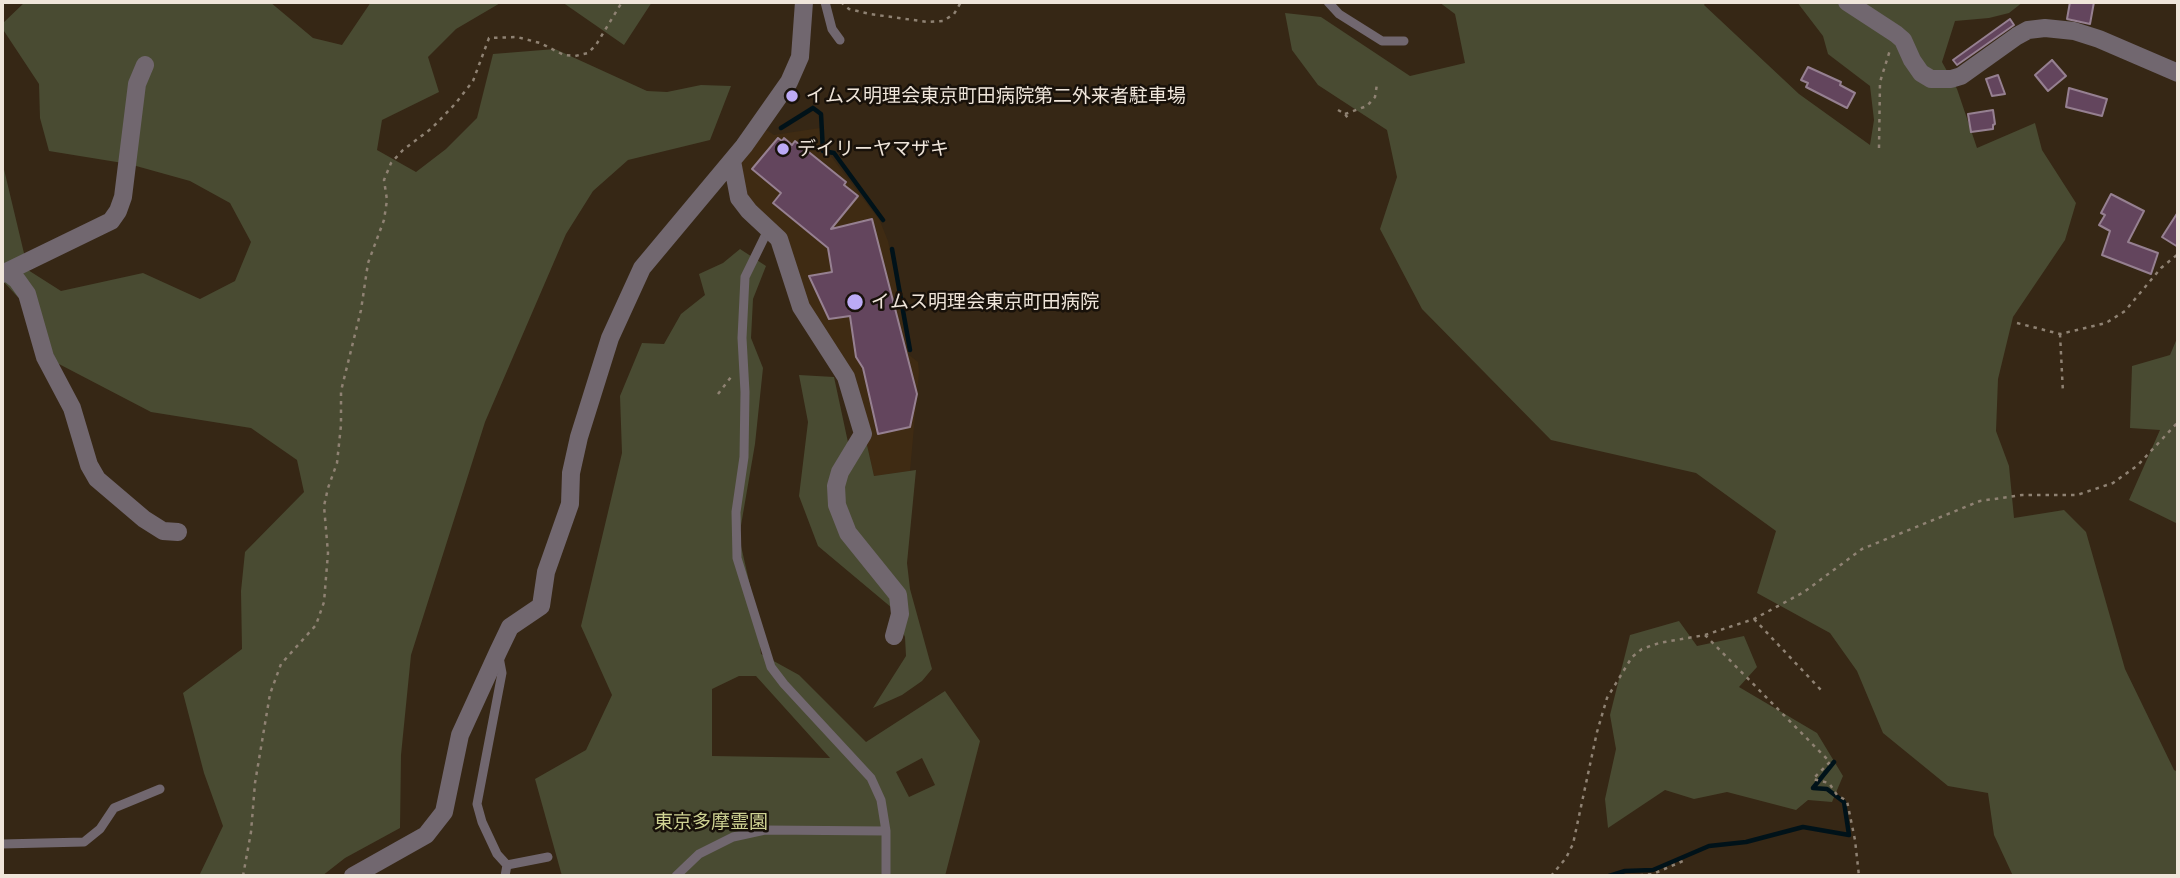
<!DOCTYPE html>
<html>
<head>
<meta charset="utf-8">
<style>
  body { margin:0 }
  #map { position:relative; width:2180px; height:878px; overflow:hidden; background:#362715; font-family:Figtree,sans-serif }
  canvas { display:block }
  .frame { position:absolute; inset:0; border:4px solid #efe5da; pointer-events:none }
</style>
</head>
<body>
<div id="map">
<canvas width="2180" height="878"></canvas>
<div class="frame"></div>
</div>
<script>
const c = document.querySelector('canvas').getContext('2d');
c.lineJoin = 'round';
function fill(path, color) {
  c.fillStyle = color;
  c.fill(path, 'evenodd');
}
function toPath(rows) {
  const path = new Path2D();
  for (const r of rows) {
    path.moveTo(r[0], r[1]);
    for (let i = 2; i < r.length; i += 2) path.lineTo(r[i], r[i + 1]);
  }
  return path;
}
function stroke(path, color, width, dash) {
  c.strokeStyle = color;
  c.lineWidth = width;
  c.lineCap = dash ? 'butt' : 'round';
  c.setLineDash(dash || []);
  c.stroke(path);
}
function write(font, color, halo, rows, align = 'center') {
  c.font = font + ' Figtree,"Noto Sans JP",sans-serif';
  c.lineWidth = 5;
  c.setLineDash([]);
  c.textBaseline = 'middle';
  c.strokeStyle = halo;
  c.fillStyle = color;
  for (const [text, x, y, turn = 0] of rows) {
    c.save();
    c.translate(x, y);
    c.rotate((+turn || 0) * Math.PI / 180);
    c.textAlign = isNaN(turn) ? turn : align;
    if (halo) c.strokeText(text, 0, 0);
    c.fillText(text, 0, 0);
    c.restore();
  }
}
const built = toPath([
  [820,128,820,154,830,155,880,221,888,241,901,300,909,355,918,362,919,372,910,471,874,476,867,445,869,432,809,304,744,188,741,162,765,129,774,135]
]);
const green = toPath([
  [25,2,270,2,313,38,342,45,371,2,502,2,456,29,428,57,439,92,382,120,377,150,416,172,446,149,477,118,493,54,555,49,647,91,667,92,701,85,731,86,710,140,628,160,593,191,566,234,485,422,411,655,401,755,400,828,345,858,322,876,199,876,223,826,204,773,183,693,242,649,241,591,245,552,304,492,297,460,251,428,151,412,57,363,39,320,2,280,2,161,28,270,61,291,143,273,200,299,235,281,251,242,230,203,190,181,129,164,49,151,40,118,39,84,2,28,2,24],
  [562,2,652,2,624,45],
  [1439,2,1706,2,1704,5,1799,94,1870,145,1874,120,1870,86,1828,54,1823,36,1797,2,2023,2,2009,13,1989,18,1955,21,1942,62,1957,89,1977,148,2035,123,2042,150,2076,203,2065,240,2013,317,1998,379,1996,431,2009,466,2014,518,2064,510,2086,532,2125,669,2174,770,2178,772,2178,876,2013,876,1994,835,1988,793,1948,786,1883,733,1857,671,1830,633,1757,593,1776,531,1696,473,1551,440,1422,309,1380,229,1397,177,1387,130,1318,85,1292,50,1285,13,1321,17,1410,76,1465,63,1455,14],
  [740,249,766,266,753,299,751,338,763,368,755,444,739,537,756,612,761,654,799,675,866,742,945,691,980,741,945,876,562,876,535,779,586,750,612,695,581,626,622,453,620,396,642,343,664,344,681,314,705,295,699,274,723,263],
  [739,676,756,676,830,758,712,756,712,689],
  [922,758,935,785,909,797,896,772],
  [2178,336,2178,524,2129,500,2160,430,2130,428,2132,366,2170,355],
  [799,375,834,377,849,447,867,445,874,476,916,470,907,563,910,589,932,669,922,681,902,695,873,708,906,656,905,637,892,608,818,546,799,496,808,422],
  [1679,621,1697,646,1744,636,1757,667,1739,687,1817,733,1843,776,1832,802,1808,800,1796,810,1727,792,1694,799,1665,790,1608,828,1605,799,1616,749,1610,715,1630,635]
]);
const stream = toPath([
  [813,108,821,114,823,151,834,153,883,220],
  [781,128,813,108],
  [892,249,910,350],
  [1609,876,1625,871,1653,870,1709,846,1746,842,1803,827,1849,835,1844,802,1827,789,1813,788,1834,762]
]);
const building = toPath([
  [2070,2,2094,2,2090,24,2067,19,2070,2],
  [2010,19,2014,25,1957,65,1953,60,2010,19],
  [2052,60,2066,76,2048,91,2035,75,2052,60],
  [1808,67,1841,82,1840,85,1855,93,1847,108,1806,87,1808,83,1801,80,1808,67],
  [1998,75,2005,94,1992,96,1986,79,1998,75],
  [2069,88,2107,99,2102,116,2066,107,2069,88],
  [1993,110,1995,124,1993,125,1993,129,1971,132,1968,114,1993,110],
  [778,138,782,141,784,138,792,145,795,141,846,182,844,185,858,196,831,229,872,219,917,394,910,427,878,434,863,368,856,357,850,316,829,319,809,276,832,272,828,248,773,203,781,193,752,169,778,138],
  [2111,194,2144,211,2128,242,2158,253,2151,274,2102,255,2110,231,2099,225,2105,215,2101,213,2111,194],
  [2178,212,2178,247,2162,237,2178,212]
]);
const path = toPath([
  [841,2,849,9,870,14,928,22,943,21,954,14,961,2],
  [1338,110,1345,114,1350,121],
  [1345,114,1367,106,1375,97,1377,84],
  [1879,148,1880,82,1890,50],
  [2017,323,2060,334,2106,323,2125,311,2161,268,2178,254],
  [2060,334,2063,393],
  [718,394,731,377],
  [1754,619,1821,690],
  [1705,635,1830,762,1813,779,1829,783,1837,795,1847,801,1855,840,1859,876],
  [243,876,251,832,255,783,270,694,281,664,316,625,324,602,328,553,324,506,328,488,337,463,341,425,341,391,361,310,368,263,384,220,387,200,384,180,391,163,403,150,432,128,455,104,473,81,489,38,517,37,540,43,564,55,575,56,588,53,596,45,622,2],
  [1551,876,1566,858,1573,844,1597,732,1607,698,1632,657,1642,649,1659,643,1705,635,1754,619,1804,592,1862,549,1980,501,2022,495,2077,495,2113,483,2138,465,2178,422],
  [1631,876,1653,874,1683,861]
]);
const lane = toPath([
  [825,2,832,29,840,40],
  [1328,2,1339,14,1382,41,1404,41],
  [768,230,745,277,742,338,745,392,744,457,736,512,737,558,771,667,784,684,871,778,881,800,886,831,886,876],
  [499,657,502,673,477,804,482,822,497,854,507,865],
  [2,844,84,842,100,829,114,808,160,789],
  [507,865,548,857],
  [505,876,507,865],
  [676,876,699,854,733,837,765,830,886,831]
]);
const street = toPath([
  [1847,2,1896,34,1903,40,1912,60,1921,73,1931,79,1951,79,1961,76,2017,36,2028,30,2045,28,2074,31,2099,39,2178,73],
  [732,161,739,198,749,211,779,239,801,307,846,377,863,434,840,472,836,486,837,505,848,533,898,595,900,614,894,636],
  [8,273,17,280,27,294,45,357,72,408,89,465,97,479,144,519,163,531,178,532],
  [2,274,111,221,118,211,123,197,137,84,145,65],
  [353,876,426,835,444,812,460,735,498,652,510,627,541,606,546,572,570,504,571,473,579,437,610,338,642,268,744,146,789,82,800,57,804,2]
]);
const markers = [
  [792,96,7,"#bcaaf6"],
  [783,149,7,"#bcaaf6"],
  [855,302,9,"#bcaaf6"]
];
const poiNames = [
  ["イムス明理会東京町田病院第二外来者駐車場",806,96],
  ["デイリーヤマザキ",797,149],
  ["イムス明理会東京町田病院",871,302]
];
const parkNames = [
  ["東京多摩霊園",711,822]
];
fill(built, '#3f2b13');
fill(green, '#494b32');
stroke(stream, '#001219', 4.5);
fill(building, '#63455d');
stroke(building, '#968091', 2);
stroke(path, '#8f8273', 2.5, [3.5, 5]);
stroke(lane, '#71676f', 9);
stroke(street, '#71676f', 18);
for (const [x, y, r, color] of markers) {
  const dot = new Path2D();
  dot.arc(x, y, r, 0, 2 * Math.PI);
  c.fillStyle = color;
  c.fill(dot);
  stroke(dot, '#18110a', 2.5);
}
write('19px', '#efe5da', '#18110a', poiNames, 'left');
write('19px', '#cfd393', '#18110a', parkNames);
</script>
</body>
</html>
